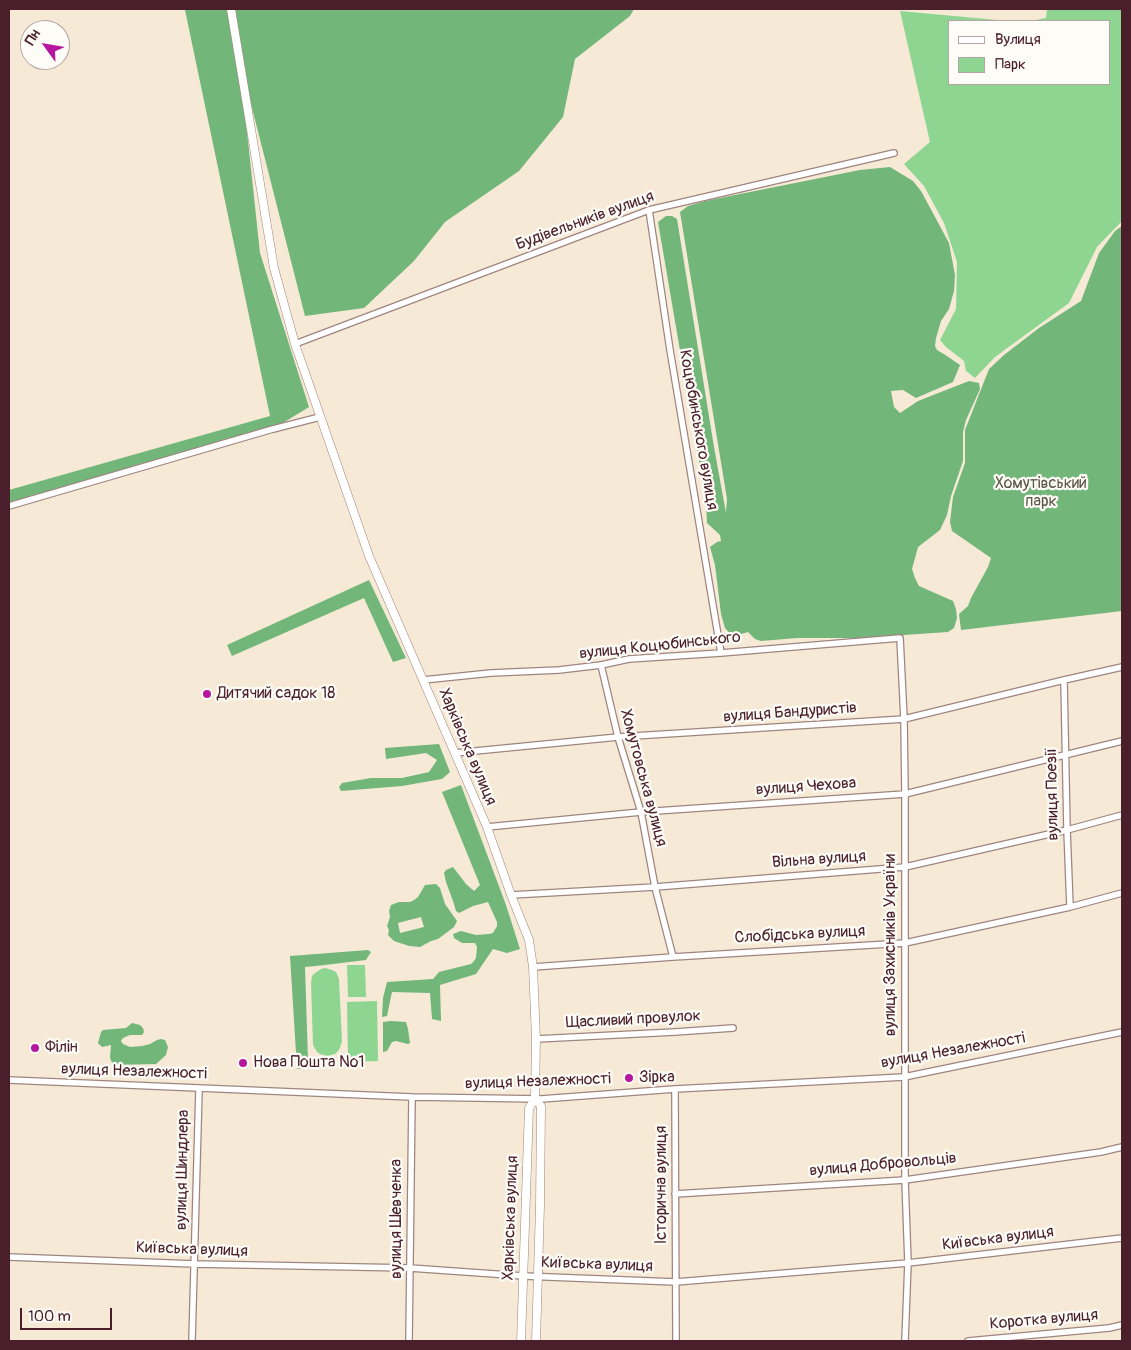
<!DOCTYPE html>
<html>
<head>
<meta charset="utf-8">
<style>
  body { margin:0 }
  #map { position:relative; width:1131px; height:1350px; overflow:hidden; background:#f6ead6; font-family:Pangolin,sans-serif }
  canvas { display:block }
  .frame { position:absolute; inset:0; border:10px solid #4a1f2b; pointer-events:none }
  .legend { position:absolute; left:948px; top:20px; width:162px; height:65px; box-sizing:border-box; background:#fdfcf7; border:1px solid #b5a4a5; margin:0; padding:6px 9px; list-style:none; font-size:15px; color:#4a1f2b }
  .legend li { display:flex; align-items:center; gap:10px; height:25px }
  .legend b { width:25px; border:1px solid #b5a4a5 }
  .north { position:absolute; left:20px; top:20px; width:50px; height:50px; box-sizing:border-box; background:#fdfcf7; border:1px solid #b5a4a5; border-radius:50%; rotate:302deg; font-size:14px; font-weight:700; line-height:20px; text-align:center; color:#4a1f2b }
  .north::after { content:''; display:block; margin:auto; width:18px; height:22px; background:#b5179e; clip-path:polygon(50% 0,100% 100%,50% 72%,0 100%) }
  .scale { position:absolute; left:20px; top:1308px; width:92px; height:22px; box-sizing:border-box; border:2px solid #4a1f2b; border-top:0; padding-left:6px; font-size:15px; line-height:18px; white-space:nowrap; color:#4a1f2b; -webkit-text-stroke:4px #fdfcf7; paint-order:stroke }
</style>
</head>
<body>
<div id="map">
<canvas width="1131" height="1350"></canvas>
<div class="frame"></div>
<ul class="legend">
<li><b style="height:6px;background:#fff"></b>Вулиця</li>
<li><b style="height:14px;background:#8dd590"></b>Парк</li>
</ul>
<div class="north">Пн</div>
<div class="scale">100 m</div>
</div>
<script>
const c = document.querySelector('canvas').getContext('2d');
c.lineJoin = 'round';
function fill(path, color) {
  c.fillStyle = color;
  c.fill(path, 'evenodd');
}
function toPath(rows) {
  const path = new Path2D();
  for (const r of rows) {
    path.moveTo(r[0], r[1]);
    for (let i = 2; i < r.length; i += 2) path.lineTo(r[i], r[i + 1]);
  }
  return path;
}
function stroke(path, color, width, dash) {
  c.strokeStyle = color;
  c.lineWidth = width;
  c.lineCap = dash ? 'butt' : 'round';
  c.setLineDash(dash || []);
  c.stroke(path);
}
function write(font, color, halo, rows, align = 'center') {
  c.font = font + ' Pangolin,sans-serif';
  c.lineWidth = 4.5;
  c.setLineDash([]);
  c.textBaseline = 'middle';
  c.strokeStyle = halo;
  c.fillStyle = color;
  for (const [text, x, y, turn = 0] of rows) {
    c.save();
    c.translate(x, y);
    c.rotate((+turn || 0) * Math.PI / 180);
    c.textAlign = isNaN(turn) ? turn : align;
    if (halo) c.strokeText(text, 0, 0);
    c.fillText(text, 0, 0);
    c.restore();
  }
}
const green = toPath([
  [1047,9,1122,9,1122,221,1097,247,1069,303,995,357,975,378,966,371,964,361,946,347,940,340,956,309,957,262,944,223,924,186,904,164,930,142,900,11,1008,21,950,21,950,84,1110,84,1110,21,1030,21,1046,18],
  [347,965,365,965,366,997,348,997],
  [325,968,332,970,336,972,339,979,342,1041,340,1048,338,1051,335,1054,327,1056,320,1054,317,1052,313,1045,311,983,312,976,315,973,321,969],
  [377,1001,378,1061,348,1062,347,1002]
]);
const forest = toPath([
  [186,9,634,9,630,16,575,59,563,117,519,171,445,222,414,261,364,308,305,316,239,57,260,253,309,407,273,429,9,506,9,490,270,416,185,10],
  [890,167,913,181,921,191,949,243,955,275,954,291,949,309,941,321,936,338,935,346,937,350,947,356,960,365,953,382,916,398,903,390,891,391,894,407,900,413,918,401,969,381,979,383,980,389,966,420,963,432,963,461,951,496,947,515,940,530,918,547,912,569,915,578,919,586,953,601,956,609,957,618,954,628,948,632,861,638,797,638,761,641,755,639,748,632,738,635,732,636,725,628,721,614,715,565,710,547,717,542,721,541,720,535,707,523,706,502,658,222,666,216,672,216,677,219,714,447,726,513,727,499,680,212,688,206,705,201,860,170],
  [1122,226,1122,611,961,630,959,614,968,606,971,598,988,567,991,558,952,531,950,522,953,497,965,463,965,430,989,369,1004,355,1039,328,1081,301,1099,253,1115,231],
  [369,580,406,658,393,662,364,598,232,656,227,645],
  [439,744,450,772,442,779,402,786,341,791,339,787,342,783,371,778,402,778,429,772,437,760,426,753,386,759,385,748],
  [461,785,506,905,520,949,507,953,493,949,476,974,440,985,441,1021,432,1019,430,993,392,992,387,1016,382,1017,383,998,387,982,433,979,439,972,471,964,474,961,476,958,477,947,475,943,462,943,454,938,453,934,461,931,476,935,489,934,493,933,497,926,497,922,488,902,473,906,459,913,456,911,454,904,446,882,444,873,446,870,453,867,466,884,474,891,480,885,442,792],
  [436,884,440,888,445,904,457,921,454,927,438,939,431,941,420,947,409,946,394,941,388,935,389,930,387,926,390,917,389,911,391,905,399,902,410,902,414,900,418,897,425,885],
  [421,917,424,927,400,933,398,923],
  [368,950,371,952,366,960,325,965,305,967,308,1060,307,1069,297,1069,290,956],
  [391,1021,406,1022,408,1029,410,1043,408,1044,396,1041,392,1042,387,1051,383,1052,383,1022],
  [132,1023,140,1025,143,1028,144,1032,142,1035,130,1035,123,1038,121,1041,123,1044,130,1047,142,1046,150,1044,157,1040,161,1039,165,1040,168,1047,166,1055,156,1064,113,1065,110,1058,111,1045,102,1047,98,1043,101,1032,103,1030,126,1028]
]);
const street = toPath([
  [649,210,670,350,721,653],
  [295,344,649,210,894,153],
  [9,506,273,429,320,417],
  [601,665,618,737,641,812,655,887,673,957],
  [423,680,491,673,559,670,601,665,629,659,721,653,900,638,904,719,905,794,905,1180,908,1263,905,1341],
  [1064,680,1067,830,1070,907],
  [455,753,618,737,904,719,1064,680,1122,667],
  [487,827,641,812,905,794,1122,741],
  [511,895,655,887,905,867,1067,830,1122,815],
  [533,967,673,957,905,943,1070,907,1122,893],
  [536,1039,675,1032,733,1028],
  [9,1080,412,1097,541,1099,675,1089,904,1077,1122,1032],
  [675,1089,676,1341],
  [675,1194,905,1180,1101,1152,1122,1147],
  [9,1257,195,1264,410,1268,523,1276,676,1282,908,1263,1122,1238],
  [192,1341,199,1089],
  [409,1341,412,1097],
  [968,1341,1109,1328,1122,1325]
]);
const secondary = toPath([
  [231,9,274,268,295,344,369,556,487,827,511,895,529,940,533,967,536,1039,535,1099,529,1108,521,1341],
  [535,1099,541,1106,540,1206,536,1341]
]);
const markers = [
  [207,694,5,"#b5179e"],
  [35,1048,5,"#b5179e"],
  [243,1063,5,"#b5179e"],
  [629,1078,5,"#b5179e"]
];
const streetNames = [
  ["Будівельників вулиця",585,221,-20],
  ["Коцюбинського вулиця",698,430,80],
  ["вулиця Коцюбинського",660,646,-6],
  ["вулиця Бандуристів",790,713,-4],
  ["Харківська вулиця",467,747,67],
  ["Хомутовська вулиця",643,778,75],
  ["вулиця Чехова",806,787,-4],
  ["вулиця Поезії",1053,794,-91],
  ["Вільна вулиця",819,860,-4],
  ["Слобідська вулиця",800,935,-3],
  ["вулиця Захисників України",891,945,-90],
  ["Щасливий провулок",633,1020,-3],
  ["вулиця Незалежності",953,1051,-10],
  ["вулиця Незалежності",134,1072,2],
  ["вулиця Незалежності",538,1082,-2],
  ["вулиця Добровольців",883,1165,-5],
  ["вулиця Шиндлера",183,1170,-89],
  ["Історична вулиця",662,1185,-90],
  ["Харківська вулиця",511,1218,-88],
  ["вулиця Шевченка",397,1219,-90],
  ["Київська вулиця",998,1239,-7],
  ["Київська вулиця",192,1250,2],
  ["Київська вулиця",597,1265,2],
  ["Коротка вулиця",1044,1320,-5]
];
const parkNames = [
  ["Хомутівський",1041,484],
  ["парк",1041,502]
];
const poiNames = [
  ["Дитячий садок 18",217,694],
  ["Філін",45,1048],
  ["Нова Пошта №1",253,1063],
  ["Зірка",639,1078]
];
fill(green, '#8dd590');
fill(forest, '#72b67a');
stroke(street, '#a08480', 8);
stroke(secondary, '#a08480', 9);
stroke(street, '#fff', 5.5);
stroke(secondary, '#fff', 8);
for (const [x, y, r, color] of markers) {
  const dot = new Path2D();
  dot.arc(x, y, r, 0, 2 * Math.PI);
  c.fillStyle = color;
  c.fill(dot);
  stroke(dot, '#fdfcf7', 2);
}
write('16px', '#4a1f2b', '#fdfcf7', streetNames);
write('16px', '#5e5649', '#fdfcf7', parkNames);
write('16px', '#4a1f2b', '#fdfcf7', poiNames, 'left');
</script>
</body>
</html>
